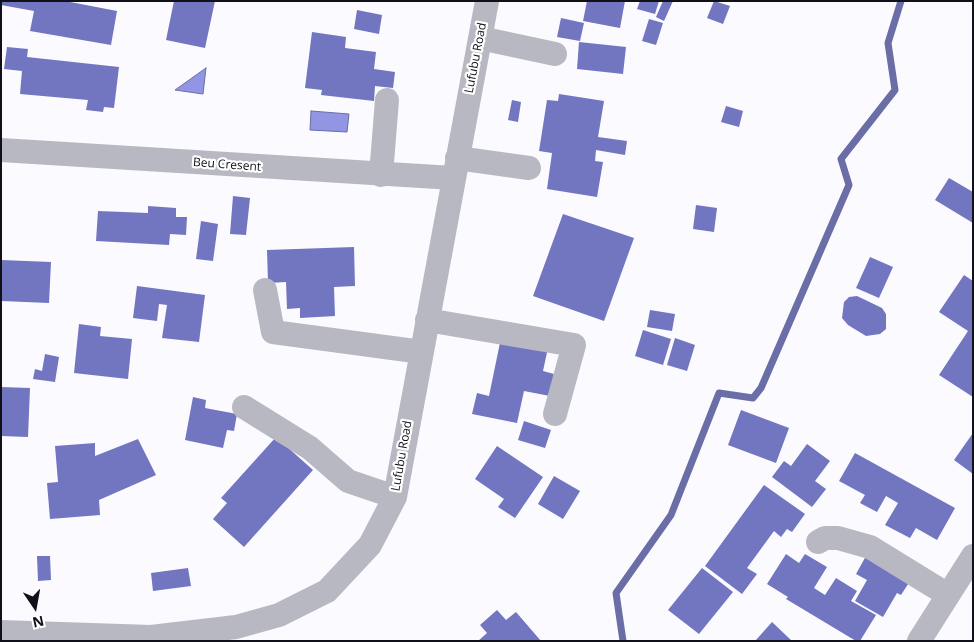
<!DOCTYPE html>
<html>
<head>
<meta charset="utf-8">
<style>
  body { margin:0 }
  #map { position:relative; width:974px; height:642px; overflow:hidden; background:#fafaff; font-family:"Open Sans",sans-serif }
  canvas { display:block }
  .frame { position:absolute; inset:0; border:2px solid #0f1018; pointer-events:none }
  .north { position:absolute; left:10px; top:582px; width:50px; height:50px; -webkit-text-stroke:4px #fff; paint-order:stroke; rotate:168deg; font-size:14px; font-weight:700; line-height:20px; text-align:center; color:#0f1018 }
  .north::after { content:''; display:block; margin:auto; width:18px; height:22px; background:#0f1018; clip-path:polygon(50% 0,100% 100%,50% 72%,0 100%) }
</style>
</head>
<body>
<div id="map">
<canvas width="974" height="642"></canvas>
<div class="frame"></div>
<div class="north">N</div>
</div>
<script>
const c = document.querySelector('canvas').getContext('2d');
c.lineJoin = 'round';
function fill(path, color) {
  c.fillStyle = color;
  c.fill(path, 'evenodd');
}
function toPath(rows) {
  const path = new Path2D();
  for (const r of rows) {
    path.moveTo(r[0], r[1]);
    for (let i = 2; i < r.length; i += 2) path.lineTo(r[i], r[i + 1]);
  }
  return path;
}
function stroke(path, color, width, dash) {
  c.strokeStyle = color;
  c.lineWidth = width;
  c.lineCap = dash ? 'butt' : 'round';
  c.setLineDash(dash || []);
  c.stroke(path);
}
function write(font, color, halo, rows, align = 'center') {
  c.font = font + ' "Open Sans",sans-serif';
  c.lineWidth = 4.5;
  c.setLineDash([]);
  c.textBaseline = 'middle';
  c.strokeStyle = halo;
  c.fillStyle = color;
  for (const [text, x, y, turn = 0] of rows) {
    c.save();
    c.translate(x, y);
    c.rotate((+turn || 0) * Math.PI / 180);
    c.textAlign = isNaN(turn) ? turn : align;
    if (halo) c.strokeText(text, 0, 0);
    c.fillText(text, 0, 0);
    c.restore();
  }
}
const water = toPath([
  [206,68,203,94,175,90,206,68],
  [311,111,349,114,347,132,310,130,311,111]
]);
const stream = toPath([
  [623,641,616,593,671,515,719,393,753,398,761,388,849,185,841,159,895,90,888,43,901,1]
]);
const building = toPath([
  [1,1,65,1,117,11,111,45,30,31,34,11,1,5],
  [174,1,215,1,205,48,166,40],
  [587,1,625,1,620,28,583,21],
  [640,1,659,1,655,14,637,9],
  [663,1,673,1,664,21,656,17],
  [714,1,730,6,723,24,707,18],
  [357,10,382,15,379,34,354,29],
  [561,18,584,23,580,41,557,37],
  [649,19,663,23,656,45,642,41],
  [312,32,346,37,345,48,376,52,374,69,395,72,393,88,375,86,374,101,321,95,322,90,305,88],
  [579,42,626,47,623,74,577,69],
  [7,47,28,49,27,57,119,67,114,108,104,107,103,112,86,110,88,100,20,94,22,71,4,69],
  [559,94,604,101,598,137,627,141,625,155,596,150,595,161,603,162,597,197,547,189,552,153,539,151,547,100,558,101],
  [512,100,521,102,518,122,508,120],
  [726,106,743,111,739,127,721,122],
  [949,178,973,192,973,223,935,200],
  [233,196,250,198,246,235,230,234],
  [696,205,717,208,714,232,693,229],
  [148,206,176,208,176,217,187,217,186,235,170,234,169,245,96,241,98,211,148,213],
  [563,214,634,238,604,321,533,296],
  [201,221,218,224,213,261,196,259],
  [354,247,355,286,334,287,335,316,300,318,300,308,287,309,286,282,268,283,267,250],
  [870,257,893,267,879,298,856,288],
  [1,260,51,262,49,303,1,301],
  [964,275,973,281,973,397,939,375,968,331,939,312],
  [137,286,205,295,199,342,162,338,167,305,159,304,157,321,133,318],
  [857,296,882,308,886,314,886,329,880,334,866,336,848,325,842,318,844,302,849,297],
  [650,310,675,314,672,331,647,327],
  [79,324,101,327,100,336,132,339,128,379,74,373],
  [643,330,671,339,663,365,635,356],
  [502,333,549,343,543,371,554,374,550,396,524,391,517,423,472,414,477,393,489,396],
  [675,338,695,345,687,371,667,365],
  [45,354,59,357,55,382,33,379,35,369,42,371],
  [1,387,30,388,28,437,1,436],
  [193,397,206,400,205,408,237,414,234,431,227,430,223,448,185,440],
  [741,410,789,428,776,463,728,445],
  [524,421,551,430,545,448,518,440],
  [973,433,973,474,954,460],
  [276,437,313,470,244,547,213,519,227,503,221,498],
  [138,439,156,475,99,500,100,515,50,519,47,483,58,482,55,446,95,443,95,456],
  [807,444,830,461,815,481,826,489,812,507,772,477,784,461,791,466],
  [497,446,543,477,515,518,498,507,504,499,475,479],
  [855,453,955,508,937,540,916,528,910,538,885,525,898,503,886,496,877,512,860,503,865,495,839,481],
  [554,476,580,491,563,519,538,504],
  [764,485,805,514,792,532,787,529,781,537,774,531,747,568,757,574,742,594,705,566],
  [786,554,799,563,805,554,827,567,814,588,825,595,836,578,857,591,851,601,876,615,860,641,856,641,786,599,788,597,767,584],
  [37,556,50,556,51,580,38,581],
  [866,556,910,581,901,595,897,593,883,617,855,601,867,580,856,574],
  [188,568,191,586,153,591,151,573],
  [702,568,733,592,699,634,668,610],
  [497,610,506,620,516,612,541,641,478,641,487,633,480,625],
  [772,622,792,641,756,640]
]);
const minor = toPath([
  [480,38,555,54],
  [1,150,453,178],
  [457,158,529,168],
  [381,175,387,100],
  [265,290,273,332,422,352],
  [427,320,574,345,555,414],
  [244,407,310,448,348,481,395,497],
  [818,542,825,538,838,538,870,547,948,595],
  [1,632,151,637,236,627,279,615,327,591,370,545,395,497,487,1],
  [919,641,973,556]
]);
const streetNames = [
  ["Lufubu Road",476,58,-79],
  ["Beu Cresent",227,165,4],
  ["Lufubu Road",402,456,-80]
];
fill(water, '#9195e3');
stroke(water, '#6a6da6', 1);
stroke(stream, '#6a6da6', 7);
fill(building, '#7275c0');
stroke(minor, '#b7b8c2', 24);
write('12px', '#0f1018', '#fff', streetNames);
</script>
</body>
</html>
